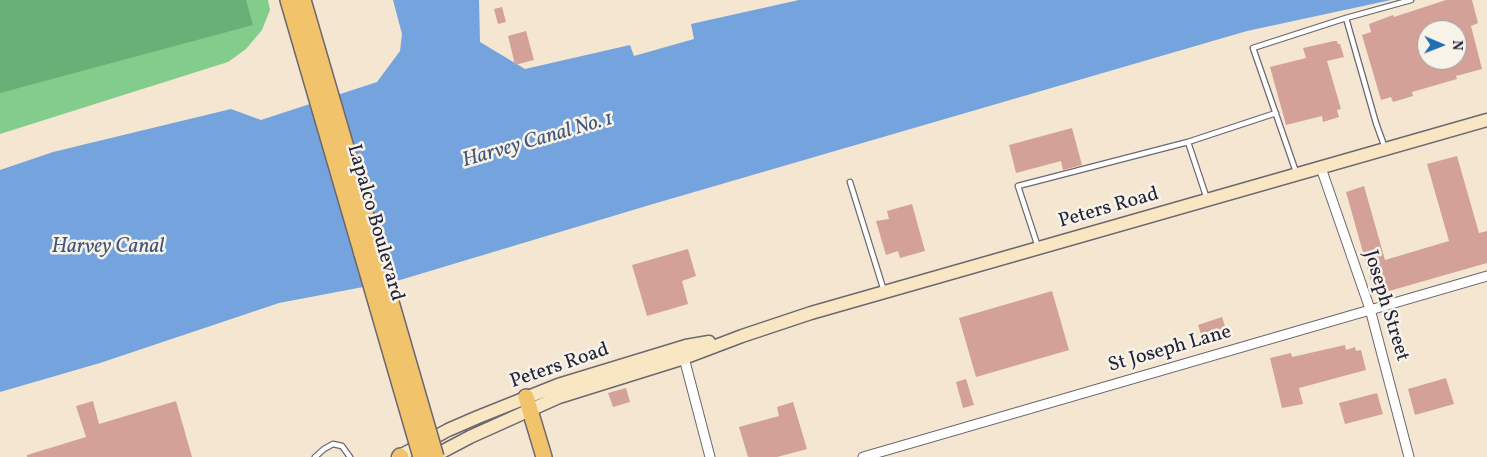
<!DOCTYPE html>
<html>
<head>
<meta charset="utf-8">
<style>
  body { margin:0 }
  #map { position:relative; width:1487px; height:457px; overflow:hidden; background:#f5e6d1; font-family:Vollkorn,serif }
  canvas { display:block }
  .north { position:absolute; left:1417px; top:20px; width:50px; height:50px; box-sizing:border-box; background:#f7f3e8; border:1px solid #a29fa3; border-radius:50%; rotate:91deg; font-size:14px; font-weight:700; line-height:20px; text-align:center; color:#22223b }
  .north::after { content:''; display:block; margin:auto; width:18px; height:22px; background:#1f6fb2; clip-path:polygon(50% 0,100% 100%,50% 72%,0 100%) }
</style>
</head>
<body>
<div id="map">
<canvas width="1487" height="457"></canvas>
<div class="north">N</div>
</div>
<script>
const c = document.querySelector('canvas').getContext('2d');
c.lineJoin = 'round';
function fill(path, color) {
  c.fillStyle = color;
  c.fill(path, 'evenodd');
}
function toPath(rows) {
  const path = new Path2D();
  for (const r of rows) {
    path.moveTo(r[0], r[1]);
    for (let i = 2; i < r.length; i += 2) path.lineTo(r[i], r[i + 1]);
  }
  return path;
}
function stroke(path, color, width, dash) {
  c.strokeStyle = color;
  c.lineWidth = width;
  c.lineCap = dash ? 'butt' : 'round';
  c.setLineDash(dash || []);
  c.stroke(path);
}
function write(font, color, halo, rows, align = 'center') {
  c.font = font + ' Vollkorn,serif';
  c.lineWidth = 5;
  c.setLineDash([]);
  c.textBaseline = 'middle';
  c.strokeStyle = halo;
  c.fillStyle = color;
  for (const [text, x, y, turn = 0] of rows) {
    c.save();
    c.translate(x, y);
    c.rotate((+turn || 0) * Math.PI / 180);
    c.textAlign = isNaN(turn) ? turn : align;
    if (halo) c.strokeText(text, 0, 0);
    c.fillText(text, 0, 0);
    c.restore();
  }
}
const green = toPath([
  [0,0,268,0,270,10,262,30,246,49,228,62,0,134]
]);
const forest = toPath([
  [0,0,246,0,253,25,0,93]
]);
const water = toPath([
  [393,0,479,0,480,42,525,69,630,45,634,56,694,39,691,24,799,0,1391,0,1247,31,653,204,400,280,279,303,100,363,0,392,0,170,53,152,231,109,261,120,377,82,400,51,402,34]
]);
const building = toPath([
  [1446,0,1472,0,1478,23,1471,26,1482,69,1456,76,1457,79,1412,92,1413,96,1393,102,1391,97,1381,100,1362,35,1371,32,1369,24,1393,15,1394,17],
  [1427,30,1457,30,1457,60,1427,60],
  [502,7,506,22,498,24,494,9],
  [526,31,534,60,515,65,508,36],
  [1334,41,1337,41,1338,44,1340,44,1344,57,1327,61,1341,109,1337,110,1339,117,1323,122,1322,116,1286,125,1270,67,1306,58,1303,48],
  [1072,128,1082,165,1063,170,1061,161,1016,173,1009,145],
  [1457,156,1479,233,1487,231,1487,263,1375,295,1346,192,1364,186,1385,260,1449,241,1427,164],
  [912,204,925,251,900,258,898,251,886,255,876,221,889,219,887,211],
  [688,249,696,276,682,281,688,304,647,316,632,265],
  [1052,291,1069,350,976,377,959,318],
  [1222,317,1228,336,1204,343,1198,325],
  [1345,345,1346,350,1355,347,1356,351,1361,350,1366,370,1299,388,1303,404,1282,408,1270,358,1291,353,1292,357],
  [1446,378,1454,404,1415,415,1408,389],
  [966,379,974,405,963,408,956,382],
  [626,388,630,402,613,407,608,393],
  [1377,393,1383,414,1345,424,1339,403],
  [93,401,99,424,176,401,192,457,27,457,27,455,86,437,76,406],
  [793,402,807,449,777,457,748,457,739,427,779,416,777,407]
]);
const lane = toPath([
  [1385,148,1376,123,1346,18,1411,0],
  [1296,172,1253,48,1346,18],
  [850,182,884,291],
  [1207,199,1188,142,1276,113],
  [1038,247,1018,186,1188,142],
  [315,457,324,449,333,444,342,446,350,457]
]);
const street = toPath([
  [1321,168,1370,309,1409,457],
  [684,358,710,457],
  [863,457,1487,276]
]);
const secondary = toPath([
  [398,457,448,430,478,417,558,385,686,346,709,342],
  [432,457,470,437,559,397,684,358,742,336,811,313,1487,120]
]);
const primary = toPath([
  [288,0,362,254],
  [303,0,376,250],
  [526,397,544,457],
  [400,456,401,457]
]);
const primaryBridge = toPath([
  [376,250,436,457],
  [362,254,421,457]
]);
const streetNames = [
  ["Peters Road",1109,209,-16],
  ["Lapalco Boulevard",374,223,74],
  ["Joseph Street",1385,306,73],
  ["St Joseph Lane",1170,350,-16],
  ["Peters Road",560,367,-19]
];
const waterNames = [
  ["Harvey Canal No. 1",538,141,-16],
  ["Harvey Canal",108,248]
];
fill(green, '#82cd8b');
fill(forest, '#69b077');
fill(water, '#74a3dd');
fill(building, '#d3a197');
stroke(lane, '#6c6770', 7);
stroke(street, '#6c6770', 11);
stroke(secondary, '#6c6770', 15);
stroke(primary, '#6c6770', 18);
stroke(lane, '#fff', 4.5);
stroke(street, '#fff', 9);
stroke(secondary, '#f9e7c3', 12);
stroke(primary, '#f1c36a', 15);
stroke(primaryBridge, '#6c6770', 18, []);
stroke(primaryBridge, '#f1c36a', 15);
write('20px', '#22223b', '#f7f3e8', streetNames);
write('italic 21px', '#43567c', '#f7f3e8', waterNames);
</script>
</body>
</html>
